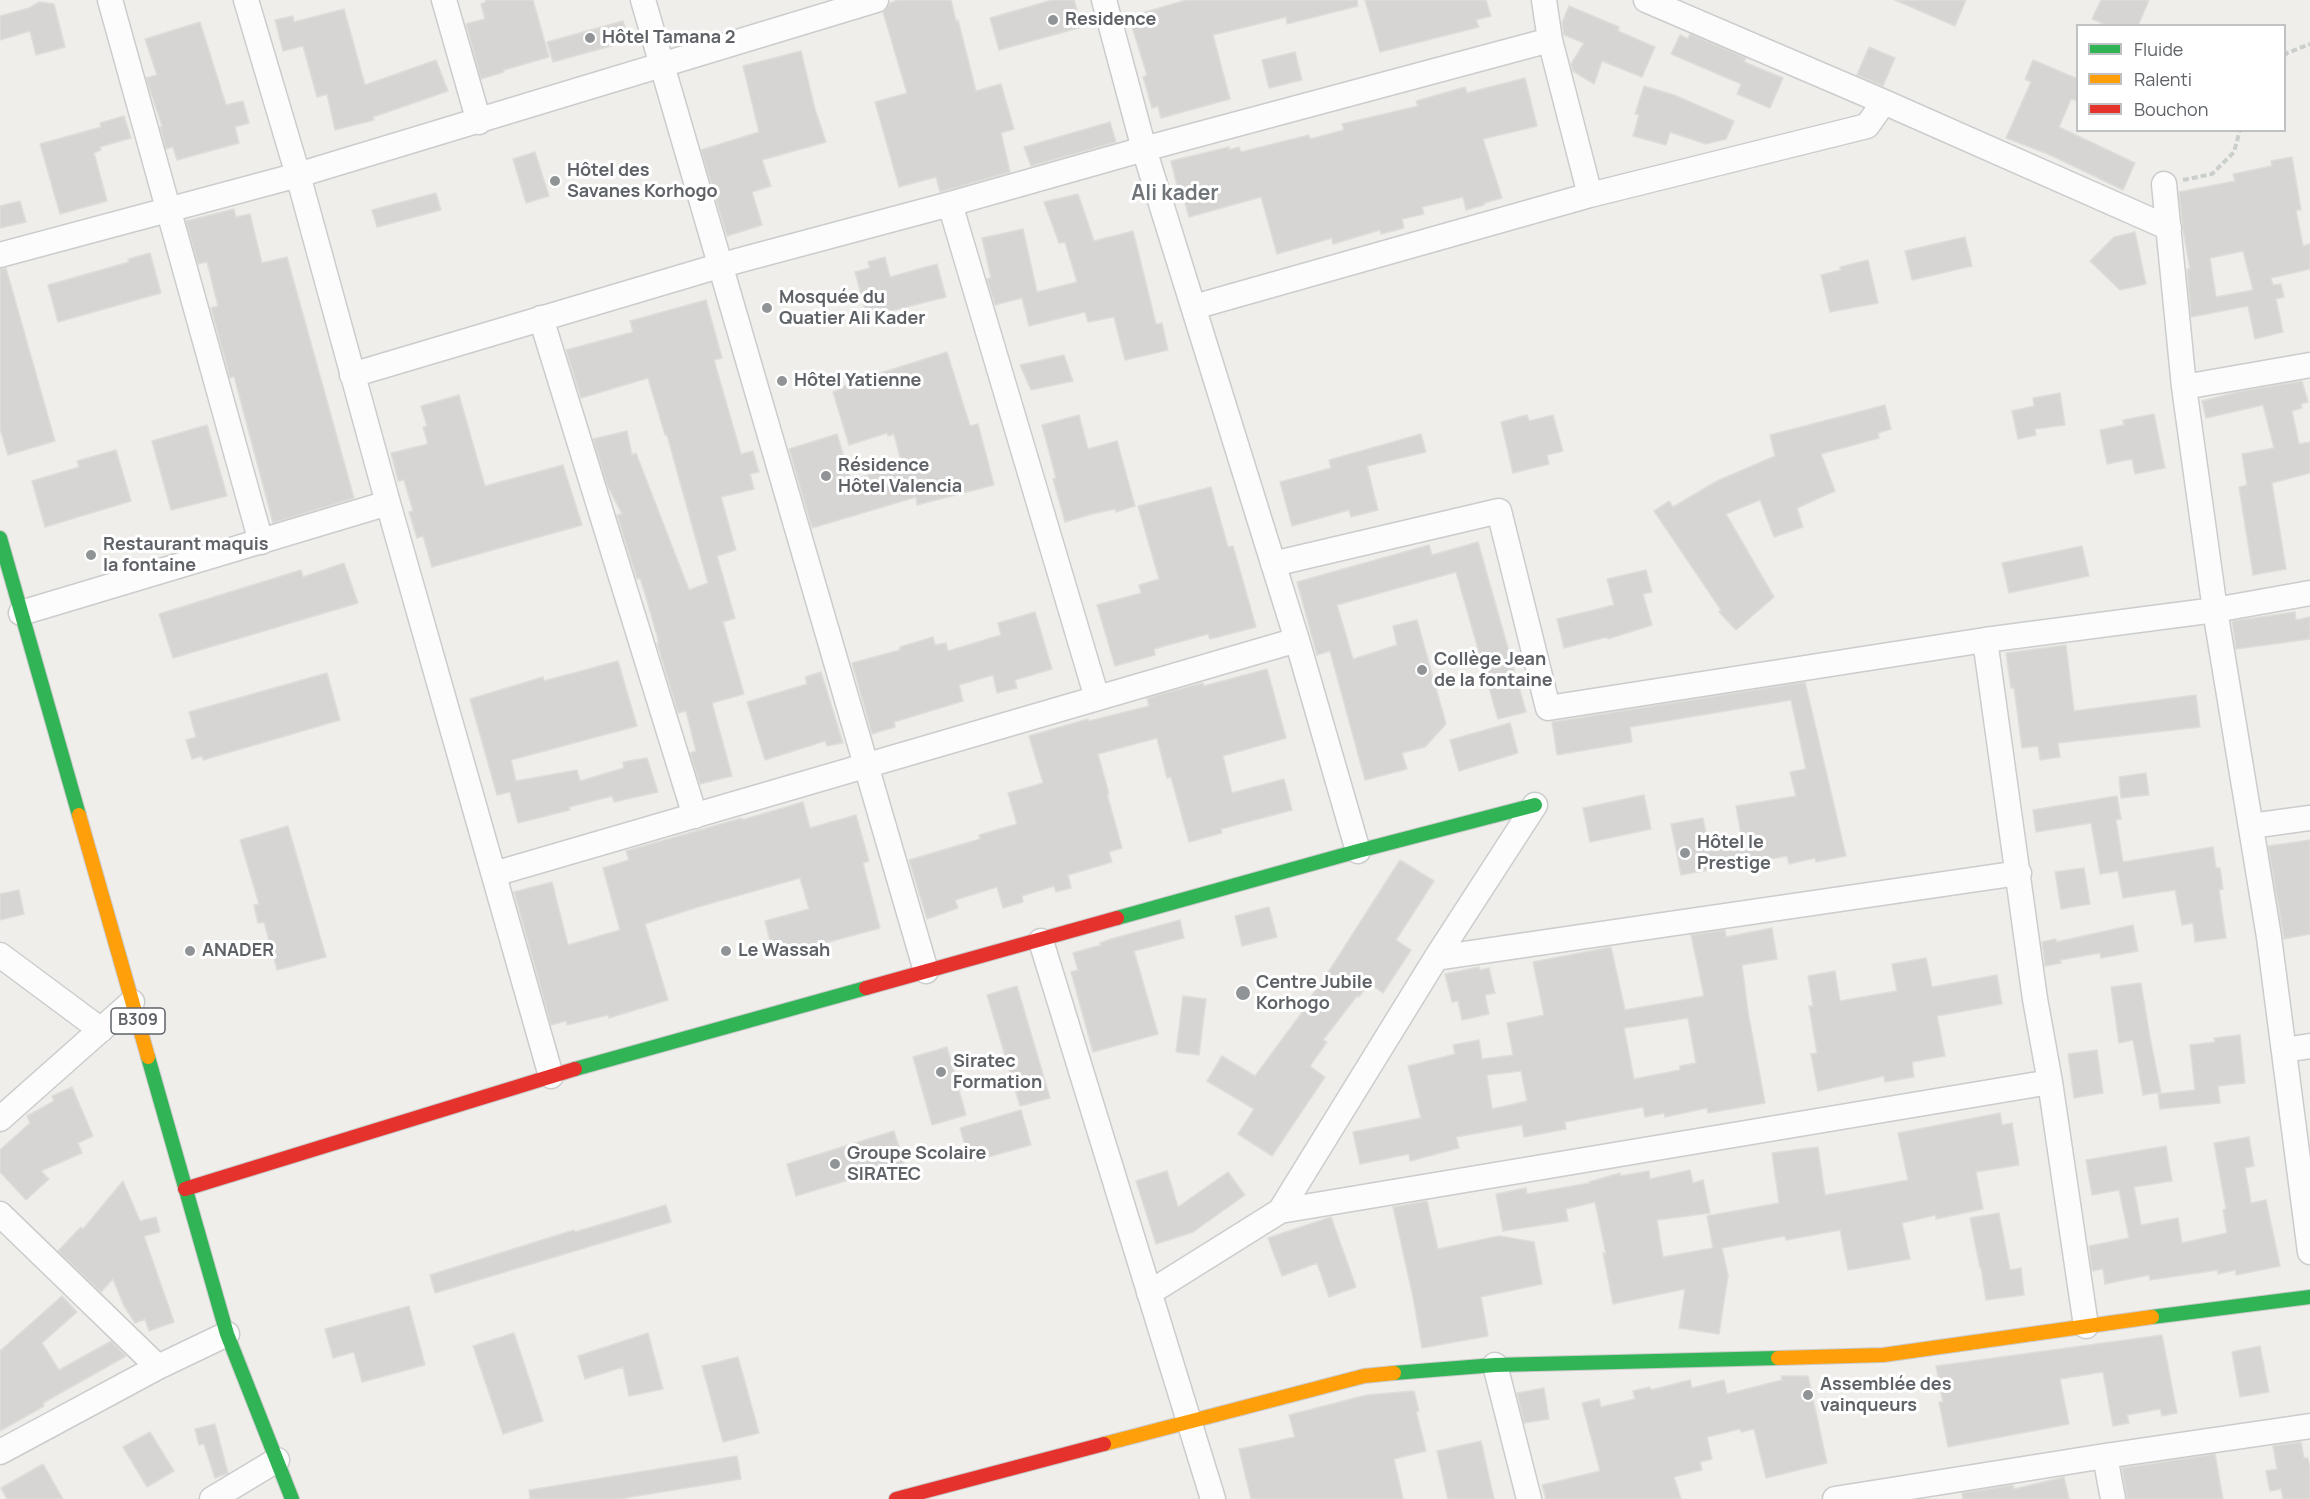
<!DOCTYPE html>
<html>
<head>
<meta charset="utf-8">
<style>
  body { margin:0 }
  #map { position:relative; width:2310px; height:1499px; overflow:hidden; background:#efeeea; font-family:Manrope,sans-serif }
  canvas { display:block }
  .legend { position:absolute; left:2076px; top:24px; width:210px; height:108px; box-sizing:border-box; background:#fff; border:2px solid #bfc1c3; margin:0; padding:8px 10px; list-style:none; font-size:18px; color:#5f6368 }
  .legend li { display:flex; align-items:center; gap:12px; height:30px }
  .legend b { width:30px; border:2px solid #bfc1c3 }
</style>
</head>
<body>
<div id="map">
<canvas width="2310" height="1499"></canvas>
<ul class="legend">
<li><b style="height:8px;background:#30b455"></b>Fluide</li>
<li><b style="height:8px;background:#ff9f0a"></b>Ralenti</li>
<li><b style="height:8px;background:#e5322d"></b>Bouchon</li>
</ul>
</div>
<script>
const c = document.querySelector('canvas').getContext('2d');
c.lineJoin = 'round';
function fill(path, color) {
  c.fillStyle = color;
  c.fill(path, 'evenodd');
}
function toPath(rows) {
  const path = new Path2D();
  for (const r of rows) {
    path.moveTo(r[0], r[1]);
    for (let i = 2; i < r.length; i += 2) path.lineTo(r[i], r[i + 1]);
  }
  return path;
}
function stroke(path, color, width, dash) {
  c.strokeStyle = color;
  c.lineWidth = width;
  c.lineCap = dash ? 'butt' : 'round';
  c.setLineDash(dash || []);
  c.stroke(path);
}
function write(font, color, halo, rows, align = 'center') {
  c.font = font + ' Manrope,sans-serif';
  c.lineWidth = 6;
  c.setLineDash([]);
  c.textBaseline = 'middle';
  c.strokeStyle = halo;
  c.fillStyle = color;
  for (const [text, x, y, turn = 0] of rows) {
    c.save();
    c.translate(x, y);
    c.rotate((+turn || 0) * Math.PI / 180);
    c.textAlign = isNaN(turn) ? turn : align;
    if (halo) c.strokeText(text, 0, 0);
    c.fillText(text, 0, 0);
    c.restore();
  }
}
const building = toPath([
  [485,0,533,0,549,57,504,70,504,72,481,79,466,24,485,19,481,4,486,2,485,0],
  [898,0,951,0,956,21,958,20,976,91,1001,84,1014,129,1001,133,1010,172,940,192,936,177,899,187,875,102,907,93,883,12,890,3,898,0],
  [1052,0,1074,0,1082,27,999,50,990,18,1052,0],
  [1186,0,1357,0,1358,6,1287,24,1286,17,1213,35,1230,99,1161,118,1158,106,1152,108,1143,77,1147,75,1129,17,1186,0],
  [1365,0,1486,0,1491,16,1476,20,1479,27,1380,52,1365,0],
  [1895,0,1966,0,1955,26,1895,0],
  [2101,0,2149,0,2138,26,2108,26,2092,19,2101,0],
  [39,2,54,4,65,47,36,55,30,31,0,40,0,16,29,8,39,2],
  [1569,6,1619,27,1618,31,1655,47,1642,77,1602,61,1594,84,1573,71,1571,64,1584,43,1564,35,1562,23,1569,6],
  [344,9,365,85,436,60,448,91,373,117,374,120,335,130,327,94,317,97,303,46,283,51,275,20,293,16,294,22,344,9],
  [623,21,629,41,553,62,547,42,623,21],
  [200,22,226,105,243,101,249,123,235,127,239,143,177,160,173,147,166,149,160,127,162,126,146,78,157,75,145,39,200,22],
  [1690,34,1746,58,1744,62,1783,78,1770,108,1737,94,1741,84,1671,54,1680,35,1688,39,1690,34],
  [1869,47,1895,58,1883,86,1857,75,1869,47],
  [801,51,815,109,826,142,762,160,771,186,752,192,762,225,727,236,701,150,759,132,743,66,801,51],
  [1295,52,1302,80,1269,88,1262,60,1295,52],
  [2033,60,2078,79,2078,101,2071,99,2059,127,2135,163,2123,190,2048,154,2006,138,2031,82,2025,79,2033,60],
  [1525,78,1537,126,1483,139,1502,198,1484,203,1484,205,1466,210,1463,197,1422,207,1424,214,1402,219,1404,228,1381,234,1380,230,1333,244,1332,238,1277,254,1261,197,1189,217,1180,185,1177,186,1171,161,1229,147,1229,150,1239,147,1241,152,1309,135,1310,139,1344,130,1342,124,1418,106,1416,101,1465,87,1467,93,1525,78],
  [1644,86,1674,95,1734,121,1726,139,1706,144,1670,132,1666,145,1633,136,1639,115,1635,114,1644,86],
  [124,116,131,138,100,147,101,150,94,153,107,201,60,214,40,144,101,127,100,123,124,116],
  [1110,122,1116,142,1031,166,1024,147,1110,122],
  [535,152,549,196,526,203,513,159,535,152],
  [2292,157,2301,210,2296,210,2303,246,2310,244,2310,269,2271,278,2273,285,2281,284,2284,297,2276,299,2283,332,2255,339,2248,306,2191,317,2187,269,2190,269,2183,230,2179,192,2235,181,2233,174,2272,166,2271,161,2292,157],
  [2243,251,2253,290,2216,297,2210,258,2243,251],
  [436,193,441,210,377,227,372,210,436,193],
  [1078,194,1094,241,1133,231,1156,324,1162,323,1168,350,1125,360,1114,317,1088,322,1085,312,1029,326,1022,298,995,305,987,279,991,278,982,238,1023,229,1037,292,1077,282,1065,242,1059,243,1044,202,1078,194],
  [20,201,26,222,0,228,0,206,20,201],
  [234,209,236,217,250,214,262,263,287,257,354,498,273,523,234,376,230,378,211,308,218,306,207,262,198,264,186,221,234,209],
  [2135,232,2146,284,2120,290,2090,261,2114,237,2135,232],
  [1965,237,1972,266,1912,280,1905,251,1965,237],
  [150,253,161,293,58,322,48,285,129,262,128,259,150,253],
  [885,257,890,277,937,264,946,297,867,317,855,272,870,268,868,262,885,257],
  [1868,260,1878,303,1830,312,1821,275,1841,270,1840,267,1868,260],
  [6,268,55,441,8,455,0,429,0,269,6,268],
  [706,300,722,358,714,360,741,454,753,451,759,472,750,474,754,489,721,497,736,550,717,556,735,618,723,622,744,694,712,703,732,776,700,784,690,753,696,751,686,711,678,713,657,643,659,643,646,597,640,578,637,579,617,515,622,514,607,485,593,439,627,431,632,455,636,453,689,590,708,583,667,435,665,435,648,378,581,398,566,350,633,332,630,321,706,300],
  [947,352,970,426,978,424,994,485,917,505,916,497,812,528,789,449,837,434,851,480,902,465,894,434,888,436,887,433,849,445,833,392,838,390,837,388,871,378,871,376,947,352],
  [1064,355,1073,381,1031,390,1020,365,1064,355],
  [2302,381,2308,402,2301,404,2302,408,2292,411,2299,444,2310,442,2310,473,2272,483,2286,569,2253,575,2239,487,2247,485,2242,454,2274,448,2263,405,2206,418,2202,401,2237,392,2302,381],
  [2060,393,2065,425,2035,429,2036,435,2018,439,2012,411,2034,406,2033,398,2060,393],
  [459,395,485,486,563,465,582,525,432,567,423,536,417,538,409,512,413,511,404,480,398,481,391,453,428,444,423,427,427,426,421,406,459,395],
  [1885,405,1891,429,1878,433,1879,438,1821,454,1835,491,1797,508,1803,527,1774,537,1760,500,1726,514,1774,597,1736,630,1719,612,1721,610,1654,511,1669,501,1673,507,1717,481,1775,456,1770,435,1885,405],
  [2154,414,2165,468,2135,474,2132,459,2107,464,2100,430,2124,425,2123,420,2154,414],
  [1079,415,1088,449,1117,441,1135,506,1116,512,1115,509,1092,514,1065,522,1053,479,1056,478,1042,425,1079,415],
  [1527,415,1529,421,1553,415,1563,451,1547,455,1549,464,1513,473,1501,422,1527,415],
  [207,425,227,496,171,510,152,441,207,425],
  [1421,434,1426,452,1367,466,1378,510,1351,517,1349,510,1292,526,1280,482,1331,468,1329,460,1421,434],
  [116,450,131,501,45,527,32,481,79,467,77,461,116,450],
  [1211,487,1228,547,1233,546,1256,627,1210,639,1208,634,1154,649,1155,655,1115,666,1097,605,1141,593,1139,585,1159,579,1138,506,1211,487],
  [1478,542,1526,712,1498,719,1456,572,1337,605,1353,659,1397,645,1393,626,1417,620,1446,724,1425,747,1402,753,1407,769,1365,780,1330,651,1317,655,1297,582,1429,545,1432,555,1478,542],
  [2082,546,2089,576,2009,593,2002,563,2082,546],
  [344,563,358,603,173,658,159,614,301,570,303,577,344,563],
  [1646,570,1652,592,1643,594,1652,625,1608,639,1607,637,1564,648,1557,619,1614,605,1607,579,1646,570],
  [1035,612,1052,669,1015,680,1017,688,997,693,993,675,959,685,963,701,894,722,895,727,872,734,852,663,900,650,900,647,933,637,935,645,946,643,948,651,1001,635,998,623,1035,612],
  [2295,612,2296,620,2310,617,2310,639,2236,649,2232,621,2295,612],
  [2066,645,2074,711,2196,695,2200,727,2058,743,2060,757,2040,760,2038,746,2022,748,2014,688,2011,688,2006,653,2066,645],
  [618,661,637,726,511,760,516,781,577,770,580,781,624,768,623,762,647,758,658,792,614,802,612,796,569,807,570,810,518,823,510,792,497,795,470,699,543,677,544,681,618,661],
  [1267,669,1286,738,1223,756,1232,793,1284,779,1292,810,1221,829,1222,833,1189,842,1171,777,1167,778,1157,738,1098,754,1109,794,1107,794,1122,848,1109,852,1112,862,1068,875,1071,888,1056,892,1054,886,1022,896,1023,902,1003,908,997,887,955,900,958,908,927,919,909,860,980,839,979,835,1017,824,1008,793,1043,783,1029,736,1088,719,1089,721,1149,706,1147,698,1184,688,1203,683,1204,686,1267,669],
  [821,672,843,743,827,746,825,741,765,760,747,702,807,684,805,677,821,672],
  [327,673,340,720,203,760,202,756,192,759,186,740,196,737,189,712,327,673],
  [1805,682,1846,856,1816,862,1815,858,1789,864,1787,856,1681,875,1671,824,1703,818,1708,842,1741,835,1736,806,1796,796,1790,772,1806,769,1791,700,1630,727,1632,742,1557,755,1552,722,1805,682],
  [1510,723,1518,753,1459,771,1450,740,1510,723],
  [2146,773,2149,795,2121,798,2119,777,2146,773],
  [1644,795,1651,829,1590,842,1583,808,1644,795],
  [2117,796,2121,819,2116,820,2123,862,2213,847,2216,868,2220,868,2223,889,2219,890,2226,938,2195,942,2193,923,2182,925,2175,890,2123,898,2118,871,2100,874,2091,823,2036,832,2033,810,2117,796],
  [803,802,810,828,856,815,869,861,863,863,880,928,774,957,765,921,809,909,800,878,698,907,645,924,668,1000,609,1018,608,1015,567,1025,566,1021,551,1025,514,892,552,882,568,945,620,930,603,868,629,860,626,851,742,818,742,820,803,802],
  [288,826,326,957,277,970,264,922,258,923,254,905,259,904,240,840,288,826],
  [2310,840,2310,934,2284,939,2268,846,2310,840],
  [1400,860,1434,881,1396,940,1411,950,1383,993,1369,983,1359,997,1357,996,1323,1040,1327,1042,1310,1066,1325,1077,1272,1156,1238,1134,1254,1109,1207,1081,1222,1056,1255,1076,1303,1011,1301,1009,1320,985,1400,860],
  [2084,868,2090,904,2061,909,2055,872,2084,868],
  [19,890,24,914,0,920,0,894,19,890],
  [1269,907,1277,937,1242,946,1235,916,1269,907],
  [1180,920,1184,938,1134,951,1158,1034,1093,1052,1071,972,1078,970,1073,953,1101,945,1100,943,1111,939,1180,920],
  [2133,925,2138,951,2101,958,2100,953,2060,960,2061,963,2045,966,2042,942,2056,939,2056,942,2133,925],
  [1772,928,1777,959,1742,965,1748,1012,1765,1103,1708,1113,1707,1108,1665,1117,1664,1113,1645,1117,1643,1107,1565,1122,1566,1129,1524,1137,1522,1125,1456,1137,1459,1148,1410,1161,1409,1154,1360,1164,1353,1132,1421,1118,1408,1066,1455,1054,1453,1045,1479,1040,1482,1059,1513,1055,1507,1023,1544,1015,1533,962,1611,947,1625,1010,1704,996,1691,935,1725,930,1726,937,1772,928],
  [1688,1018,1696,1063,1680,1066,1680,1070,1634,1079,1624,1028,1688,1018],
  [1521,1071,1527,1101,1492,1109,1487,1075,1521,1071],
  [1926,958,1932,987,1997,975,2002,1004,1937,1016,1945,1056,1912,1062,1914,1077,1885,1082,1884,1076,1818,1091,1811,1054,1817,1053,1809,1006,1813,1006,1808,976,1835,971,1840,1001,1897,991,1892,964,1926,958],
  [1479,967,1480,970,1489,968,1495,993,1485,995,1489,1014,1462,1020,1458,1001,1452,1002,1445,974,1479,967],
  [2141,983,2150,1038,2161,1092,2143,1095,2133,1040,2119,1043,2111,987,2141,983],
  [1017,986,1050,1098,1020,1106,987,995,1017,986],
  [1183,996,1206,999,1199,1055,1176,1052,1183,996],
  [2240,1035,2245,1083,2218,1086,2220,1103,2160,1109,2158,1094,2195,1090,2190,1045,2215,1042,2214,1038,2240,1035],
  [947,1047,966,1115,932,1125,913,1057,947,1047],
  [2097,1050,2103,1093,2074,1098,2068,1054,2097,1050],
  [72,1087,93,1136,78,1143,82,1153,41,1171,49,1179,26,1200,0,1172,0,1150,30,1123,27,1116,54,1101,52,1096,72,1087],
  [1021,1110,1031,1145,970,1162,960,1128,1021,1110],
  [2000,1113,2002,1125,2012,1123,2019,1165,1976,1172,1983,1209,1936,1219,1936,1215,1902,1223,1910,1259,1848,1270,1840,1230,1786,1240,1785,1236,1722,1248,1728,1276,1719,1334,1679,1328,1685,1289,1613,1304,1603,1253,1606,1254,1595,1202,1566,1209,1568,1221,1503,1231,1496,1194,1526,1188,1527,1194,1590,1183,1589,1182,1620,1173,1620,1176,1649,1171,1650,1179,1690,1170,1693,1183,1703,1180,1710,1213,1657,1220,1663,1257,1713,1248,1707,1216,1779,1203,1772,1153,1818,1147,1825,1195,1860,1189,1908,1180,1898,1133,2000,1113],
  [894,1131,904,1163,796,1196,787,1164,894,1131],
  [2249,1137,2254,1166,2245,1168,2251,1203,2266,1200,2280,1266,2236,1275,2235,1270,2218,1274,2218,1270,2150,1280,2149,1275,2105,1284,2103,1269,2092,1271,2089,1246,2129,1238,2119,1190,2092,1195,2086,1160,2166,1146,2172,1181,2134,1187,2141,1225,2178,1218,2182,1243,2227,1233,2223,1210,2226,1209,2214,1143,2249,1137],
  [1167,1171,1178,1207,1228,1172,1245,1195,1193,1232,1156,1244,1136,1181,1167,1171],
  [123,1181,140,1221,156,1217,160,1232,144,1236,174,1322,149,1331,145,1319,135,1323,124,1306,113,1279,101,1292,58,1251,81,1227,83,1229,123,1181],
  [1427,1201,1438,1249,1499,1236,1534,1242,1542,1284,1481,1297,1488,1336,1422,1348,1413,1297,1393,1207,1427,1201],
  [666,1205,671,1222,435,1293,430,1275,574,1230,575,1232,666,1205],
  [1999,1213,2010,1270,2021,1268,2024,1295,1986,1300,1981,1267,1980,1268,1970,1218,1999,1213],
  [1331,1217,1356,1287,1329,1297,1317,1263,1282,1276,1268,1238,1331,1217],
  [62,1296,77,1312,42,1343,59,1370,111,1341,126,1356,43,1403,44,1406,0,1431,0,1351,62,1296],
  [409,1306,425,1365,362,1382,354,1352,333,1358,325,1329,409,1306],
  [514,1333,543,1421,503,1434,473,1346,514,1333],
  [648,1333,663,1389,629,1396,623,1367,585,1379,578,1356,648,1333],
  [2162,1335,2177,1413,2162,1416,2160,1409,2127,1415,2129,1423,2113,1426,2103,1372,2060,1379,2069,1424,1948,1447,1939,1402,1943,1402,1936,1366,2162,1335],
  [2260,1346,2269,1392,2240,1397,2232,1352,2260,1346],
  [738,1357,759,1433,723,1442,702,1366,738,1357],
  [1781,1376,1808,1376,1827,1463,1766,1478,1754,1429,1741,1432,1740,1429,1707,1437,1712,1459,1700,1462,1702,1470,1674,1477,1681,1499,1546,1499,1542,1485,1600,1471,1582,1403,1599,1399,1601,1407,1635,1399,1633,1391,1650,1387,1651,1390,1690,1380,1692,1388,1724,1380,1727,1394,1782,1380,1781,1376],
  [1544,1388,1549,1419,1524,1423,1517,1393,1544,1388],
  [1414,1391,1419,1411,1416,1411,1426,1451,1394,1459,1403,1499,1251,1499,1239,1449,1295,1437,1289,1415,1367,1395,1414,1391],
  [215,1424,228,1473,215,1478,204,1444,199,1445,195,1429,215,1424],
  [150,1432,174,1471,147,1487,123,1447,150,1432],
  [1481,1441,1494,1499,1448,1499,1437,1451,1481,1441],
  [2301,1442,2304,1458,2308,1458,2310,1468,2310,1499,2283,1499,2281,1489,2270,1491,2266,1471,2277,1469,2273,1446,2301,1442],
  [2215,1454,2223,1499,2127,1499,2122,1468,2215,1454],
  [737,1456,741,1479,619,1499,530,1499,529,1490,737,1456],
  [43,1464,63,1499,7,1499,1,1488,43,1464],
  [2064,1477,2069,1499,1963,1499,1962,1493,2013,1485,2014,1489,2064,1477]
]);
const path = toPath([
  [2284,56,2287,53,2310,44],
  [2183,180,2212,174,2234,152,2240,130]
]);
const street = toPath([
  [110,0,261,542],
  [246,0,298,175,388,503,551,1076],
  [444,0,479,122],
  [643,0,926,971],
  [1104,0,1144,149,1297,640,1358,851],
  [1544,0,1550,40,1590,195],
  [1646,0,1884,102,2169,228],
  [2164,184,2184,387,2215,610,2269,937,2310,1252],
  [950,204,1097,698],
  [0,255,298,175,876,0],
  [1194,307,1590,195,1867,126,1884,102],
  [541,318,695,816],
  [352,375,722,265,950,204,1144,149,1550,40],
  [2184,387,2310,365],
  [1273,564,1499,511,1548,708,1985,640,2215,610,2310,593],
  [21,613,388,503],
  [1985,640,2035,999,2050,1082,2086,1326],
  [2251,826,2310,818],
  [494,874,1297,640],
  [1041,941,1213,1499],
  [0,955,101,1030],
  [1436,958,2019,873],
  [2284,1050,2310,1046],
  [0,1119,132,1002],
  [1280,1211,1436,958,1535,805],
  [0,1214,158,1367],
  [1149,1293,1280,1211,2050,1082],
  [1495,1365,1529,1499],
  [0,1452,158,1367,227,1334],
  [2105,1456,2113,1499],
  [212,1499,277,1460],
  [1835,1499,2105,1456,2310,1426]
]);
const fast = toPath([
  [0,538,79,815],
  [1117,918,1358,851,1535,805],
  [148,1057,227,1334,292,1499],
  [575,1069,866,988],
  [2152,1317,2310,1297],
  [1394,1373,1495,1365,1778,1358]
]);
const slow = toPath([
  [79,815,148,1057],
  [1778,1358,1883,1355,2152,1317],
  [1104,1444,1364,1376,1394,1373]
]);
const jam = toPath([
  [866,988,1117,918],
  [185,1189,575,1069],
  [896,1499,1104,1444]
]);
const markers = [
  [1053,20,6,"#919496"],
  [590,38,6,"#919496"],
  [555,181,6,"#919496"],
  [767,308,6,"#919496"],
  [782,381,6,"#919496"],
  [826,476,6,"#919496"],
  [91,555,6,"#919496"],
  [1422,670,6,"#919496"],
  [1685,853,6,"#919496"],
  [190,951,6,"#919496"],
  [726,951,6,"#919496"],
  [1243,993,8,"#919496"],
  [941,1072,6,"#919496"],
  [835,1164,6,"#919496"],
  [1808,1395,6,"#919496"]
];
const shields = [
  [138,1021,54]
];
const shieldNames = [
  ["B309",138,1021]
];
const poiNames = [
  ["Residence",1065,20],
  ["Hôtel Tamana 2",602,38],
  ["Hôtel des",567,171],
  ["Savanes Korhogo",567,192],
  ["Mosquée du",779,298],
  ["Quatier Ali Kader",779,319],
  ["Hôtel Yatienne",794,381],
  ["Résidence",838,466],
  ["Hôtel Valencia",838,487],
  ["Restaurant maquis",103,545],
  ["la fontaine",103,566],
  ["Collège Jean",1434,660],
  ["de la fontaine",1434,681],
  ["Hôtel le",1697,843],
  ["Prestige",1697,864],
  ["ANADER",202,951],
  ["Le Wassah",738,951],
  ["Centre Jubile",1256,983],
  ["Korhogo",1256,1004],
  ["Siratec",953,1062],
  ["Formation",953,1083],
  ["Groupe Scolaire",847,1154],
  ["SIRATEC",847,1175],
  ["Assemblée des",1820,1385],
  ["vainqueurs",1820,1406]
];
const quarterNames = [
  ["Ali kader",1175,194]
];
fill(building, '#d6d5d3');
stroke(building, '#deddd9', 1.5);
stroke(street, '#cbcccc', 27);
stroke(fast, '#cacacb', 16);
stroke(slow, '#cacacb', 16);
stroke(jam, '#cacacb', 16);
stroke(path, '#cacfcc', 4, [6, 3]);
stroke(street, '#fdfcfc', 24);
stroke(fast, '#30b455', 14);
stroke(slow, '#ff9f0a', 14);
stroke(jam, '#e5322d', 14);
for (const [x, y, r, color] of markers) {
  const dot = new Path2D();
  dot.arc(x, y, r, 0, 2 * Math.PI);
  c.fillStyle = color;
  c.fill(dot);
  stroke(dot, '#fff', 2);
}
for (const [x, y, w] of shields) {
  const box = new Path2D();
  box.roundRect(x - w / 2, y - 13, w, 26, 4.5);
  c.fillStyle = '#fff';
  c.fill(box);
  stroke(box, '#5f6368', 1.5);
}
write('bold 16px', '#5f6368', null, shieldNames);
write('bold 18px', '#5f6368', '#fff', poiNames, 'left');
write('bold 21px', '#70757a', '#fff', quarterNames);
</script>
</body>
</html>
